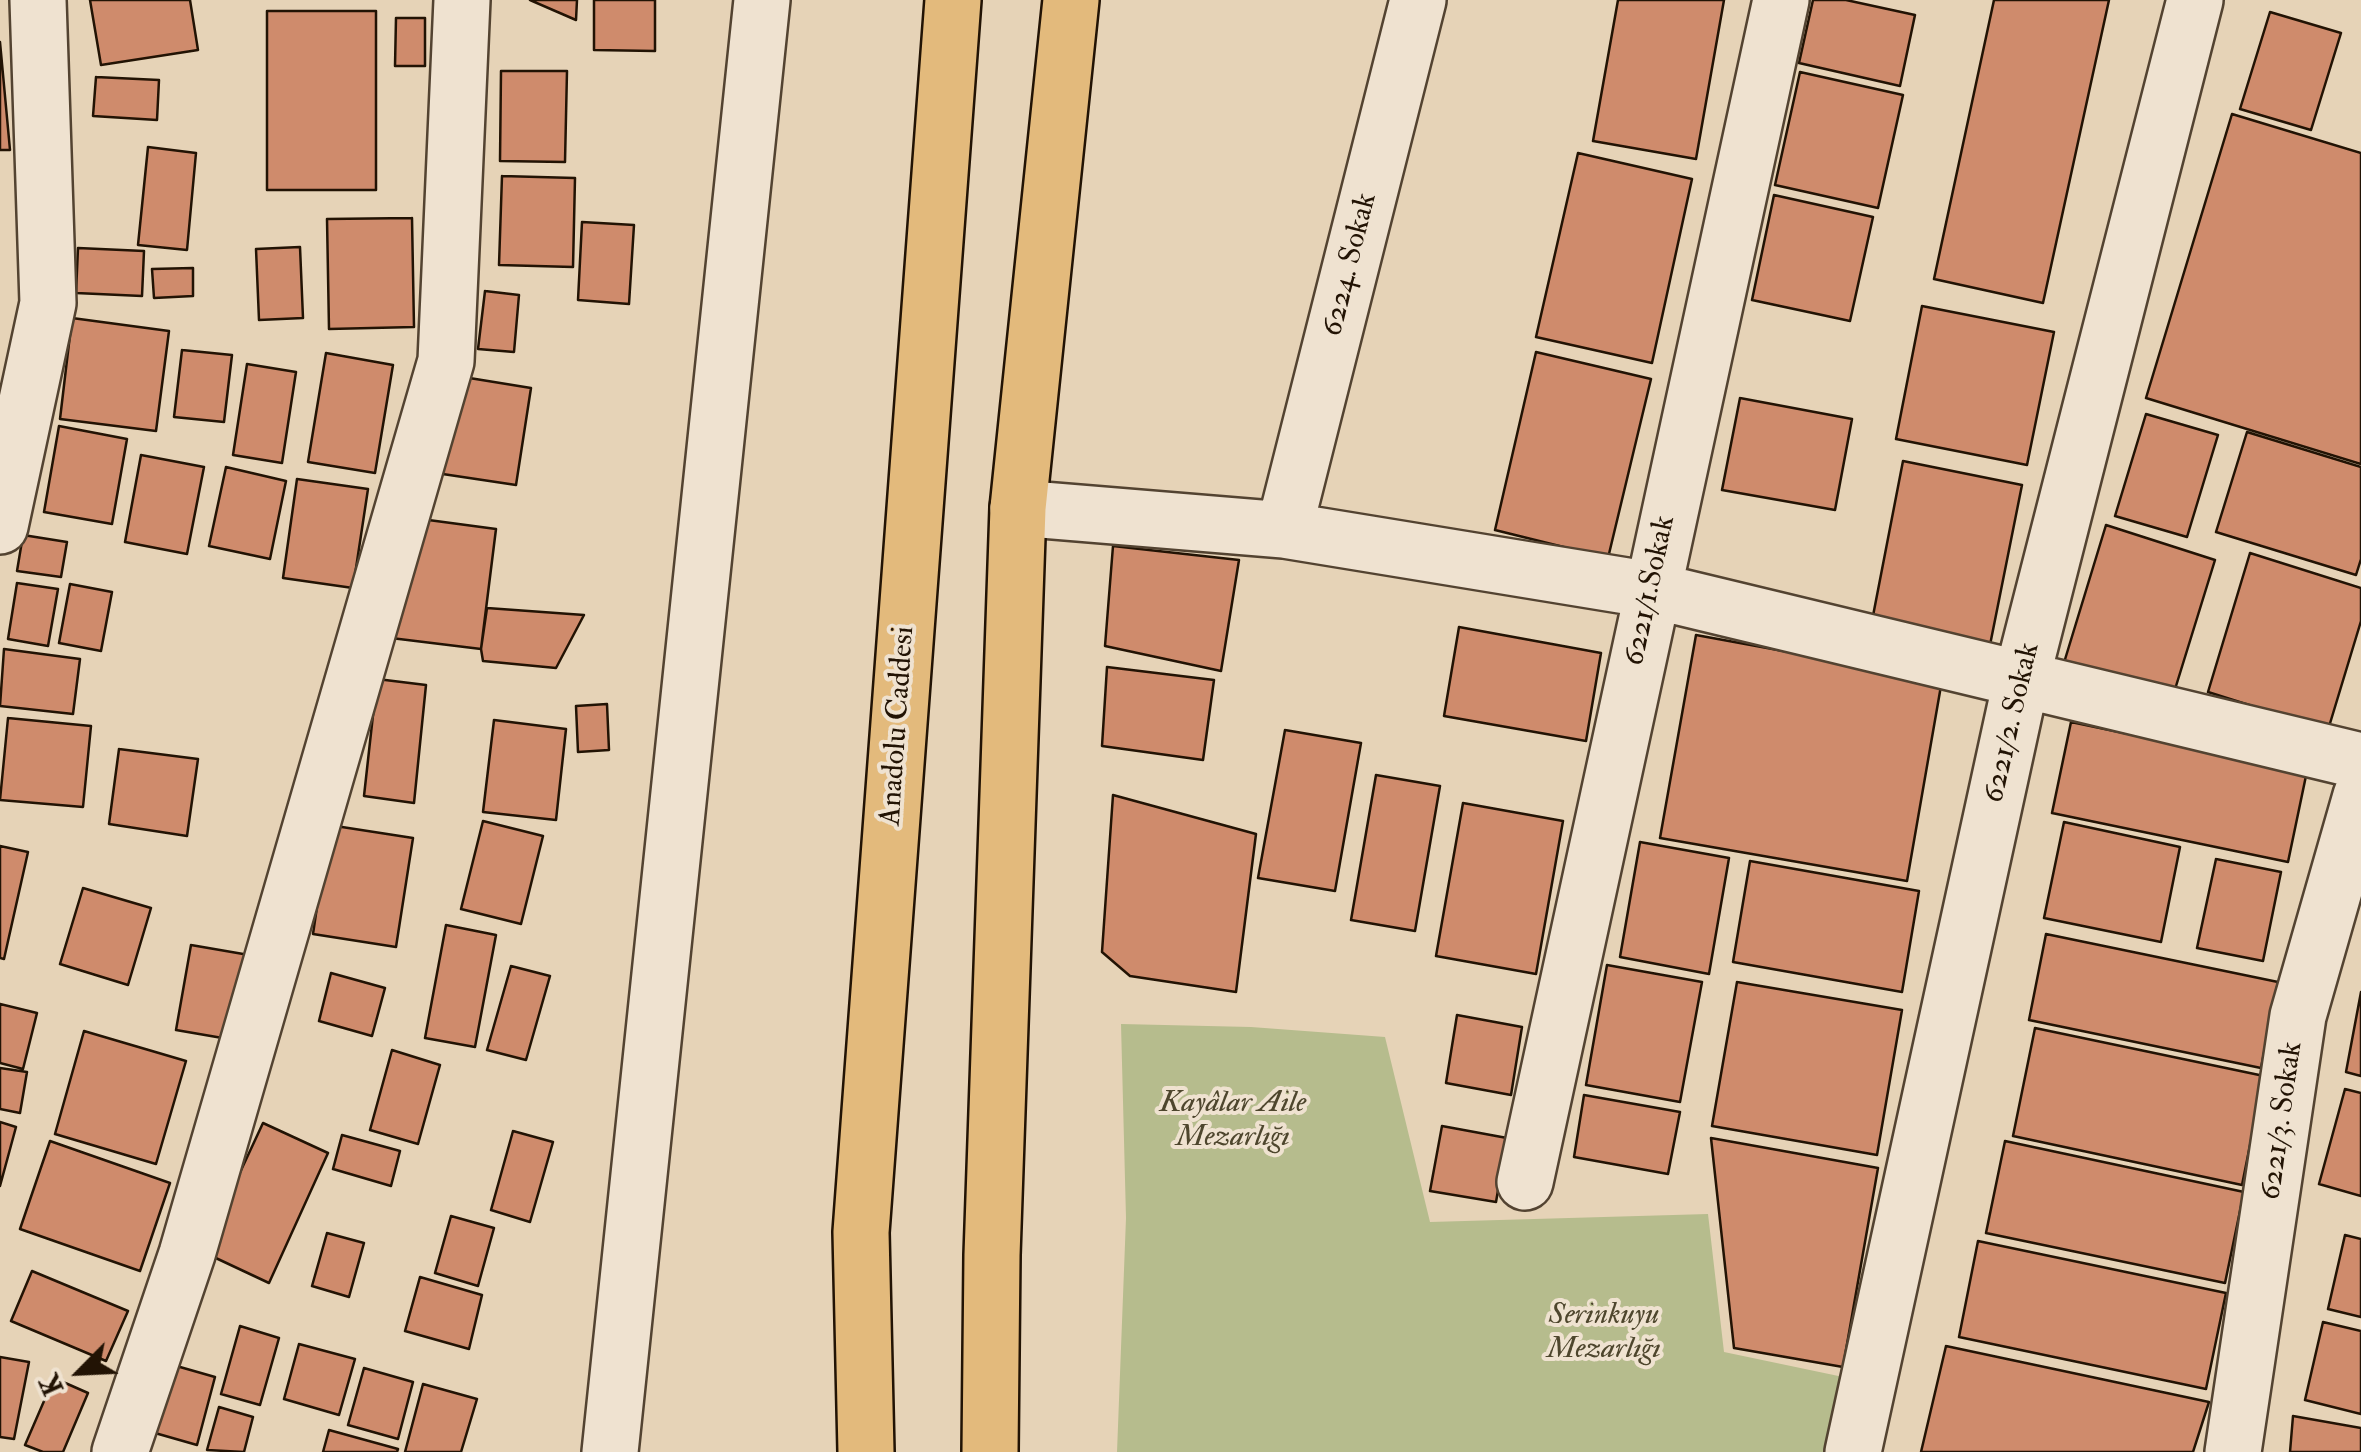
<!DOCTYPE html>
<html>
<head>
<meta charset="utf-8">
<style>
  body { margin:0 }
  #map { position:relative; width:2361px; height:1452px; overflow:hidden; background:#e6d3b7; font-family:"IM FELL Double Pica",serif }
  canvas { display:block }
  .north { position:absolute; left:30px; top:1322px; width:100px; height:100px; -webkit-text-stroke:8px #efe2d0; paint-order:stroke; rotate:246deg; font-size:28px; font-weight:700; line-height:40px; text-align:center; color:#221304 }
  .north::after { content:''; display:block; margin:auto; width:35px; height:45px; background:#221304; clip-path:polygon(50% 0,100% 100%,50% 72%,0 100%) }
</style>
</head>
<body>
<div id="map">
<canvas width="2361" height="1452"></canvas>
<div class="north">K</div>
</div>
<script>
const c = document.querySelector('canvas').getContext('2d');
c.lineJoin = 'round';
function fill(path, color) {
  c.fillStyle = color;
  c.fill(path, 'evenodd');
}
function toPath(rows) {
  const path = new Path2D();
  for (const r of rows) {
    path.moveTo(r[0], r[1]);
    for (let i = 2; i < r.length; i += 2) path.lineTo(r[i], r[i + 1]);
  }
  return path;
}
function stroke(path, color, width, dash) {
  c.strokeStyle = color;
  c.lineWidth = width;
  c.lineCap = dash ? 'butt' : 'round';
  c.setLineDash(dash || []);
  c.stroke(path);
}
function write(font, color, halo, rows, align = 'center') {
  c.font = font + ' "IM FELL Double Pica",serif';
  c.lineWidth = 8;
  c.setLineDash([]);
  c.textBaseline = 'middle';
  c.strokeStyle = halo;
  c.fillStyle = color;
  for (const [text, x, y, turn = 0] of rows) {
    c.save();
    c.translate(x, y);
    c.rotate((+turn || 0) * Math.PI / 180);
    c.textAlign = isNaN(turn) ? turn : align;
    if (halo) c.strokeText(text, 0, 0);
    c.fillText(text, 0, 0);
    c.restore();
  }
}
const green = toPath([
  [1121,1024,1251,1027,1385,1037,1430,1222,1708,1214,1724,1352,1848,1378,1837,1452,1117,1452,1126,1218]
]);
const building = toPath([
  [90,0,190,0,198,50,101,65,90,0],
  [530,0,577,0,576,20,530,0],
  [594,0,655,0,655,51,594,50,594,0],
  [1618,0,1724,0,1696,159,1593,141,1618,0],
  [1813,0,1846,0,1915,15,1900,86,1799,63,1813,0],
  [1994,0,2109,0,2043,303,1934,279,1994,0],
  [267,11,376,11,376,190,267,190,267,11],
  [2270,12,2341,33,2311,130,2240,109,2270,12],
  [396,18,425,18,425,66,395,66,396,18],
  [0,42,10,150,0,150,0,42],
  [501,71,567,71,565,162,500,161,501,71],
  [1800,72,1903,95,1878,208,1775,185,1800,72],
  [96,77,159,80,157,120,93,116,96,77],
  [2232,114,2361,153,2361,464,2146,398,2232,114],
  [148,147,196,153,187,250,138,245,148,147],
  [1578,153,1692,179,1652,363,1536,337,1578,153],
  [502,176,575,178,573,267,499,265,502,176],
  [1774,195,1873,217,1850,321,1752,300,1774,195],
  [412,218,414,327,329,329,327,219,412,218],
  [582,222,634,225,629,304,578,300,582,222],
  [300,247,303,318,259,320,256,249,300,247],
  [78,248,144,251,142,296,76,293,78,248],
  [193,268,193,296,154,298,152,269,193,268],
  [485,291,519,295,514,352,478,349,485,291],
  [1922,306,2054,332,2027,465,1896,439,1922,306],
  [72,318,169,331,156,431,60,419,72,318],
  [182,350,232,355,224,422,174,417,182,350],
  [1536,352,1651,379,1608,558,1495,530,1536,352],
  [326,353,393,365,375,473,308,462,326,353],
  [247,364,296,372,282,463,233,455,247,364],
  [451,375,531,388,516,485,436,473,451,375],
  [1740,398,1852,419,1835,510,1722,490,1740,398],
  [2146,414,2218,435,2187,537,2115,516,2146,414],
  [59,426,127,439,112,524,44,512,59,426],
  [2247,432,2361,467,2361,559,2356,575,2216,532,2247,432],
  [141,455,204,467,187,554,125,542,141,455],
  [1903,461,2022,485,1990,645,1872,621,1903,461],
  [226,467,286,481,270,559,209,546,226,467],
  [297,479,368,489,353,588,283,578,297,479],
  [406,517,496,529,481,649,391,638,406,517],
  [2106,525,2215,560,2172,699,2063,666,2106,525],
  [23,535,67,542,61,577,17,571,23,535],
  [1113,546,1239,560,1221,671,1105,646,1113,546],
  [2250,553,2361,588,2361,621,2328,730,2208,692,2250,553],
  [17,583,58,589,48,646,8,639,17,583],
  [70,584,112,592,101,651,59,643,70,584],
  [487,608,584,615,556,668,483,661,481,649,487,608],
  [1459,627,1601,653,1586,741,1444,716,1459,627],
  [1696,635,1942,680,1907,881,1660,838,1696,635],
  [4,649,80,659,73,714,0,706,4,649],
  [1107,667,1214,680,1203,760,1102,746,1107,667],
  [377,679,426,685,414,803,364,796,377,679],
  [607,704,609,750,578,752,576,706,607,704],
  [8,718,91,726,83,807,0,800,8,718],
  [494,720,566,729,556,820,483,812,494,720],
  [2071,722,2307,771,2288,862,2052,813,2071,722],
  [1285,730,1361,743,1335,891,1258,878,1285,730],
  [119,749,198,759,187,836,109,824,119,749],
  [1376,775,1440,786,1415,931,1351,920,1376,775],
  [1113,795,1256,834,1236,992,1130,976,1102,952,1113,795],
  [1463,803,1563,821,1536,974,1436,956,1463,803],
  [483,821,543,836,521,924,461,909,483,821],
  [2064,822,2180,847,2161,942,2044,918,2064,822],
  [329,825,413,838,396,947,313,934,329,825],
  [1640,842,1729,858,1709,974,1620,957,1640,842],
  [0,846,28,852,4,959,0,958,0,846],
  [2216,859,2281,872,2263,961,2197,948,2216,859],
  [1750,861,1919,891,1902,992,1733,962,1750,861],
  [83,888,151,908,128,985,60,964,83,888],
  [446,925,496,935,475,1047,425,1038,446,925],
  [2046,934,2278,982,2261,1068,2029,1020,2046,934],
  [191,945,249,955,234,1040,176,1030,191,945],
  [1607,965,1702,982,1680,1102,1586,1085,1607,965],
  [511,966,550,976,526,1060,487,1050,511,966],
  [331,973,385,988,372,1036,319,1021,331,973],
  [1737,982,1902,1010,1877,1155,1712,1126,1737,982],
  [2361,992,2361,1076,2346,1072,2361,992],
  [0,1004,37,1013,23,1069,0,1063,0,1004],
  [1457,1015,1522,1027,1511,1095,1446,1083,1457,1015],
  [2035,1028,2264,1076,2242,1185,2013,1136,2035,1028],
  [84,1031,186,1061,156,1164,55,1134,84,1031],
  [392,1050,440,1065,418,1144,370,1130,392,1050],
  [0,1068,27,1072,20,1113,0,1109,0,1068],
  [2345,1089,2361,1093,2361,1196,2319,1184,2345,1089],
  [1584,1095,1680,1112,1668,1174,1574,1157,1584,1095],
  [0,1122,16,1127,0,1186,0,1122],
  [263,1123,328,1153,269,1283,203,1252,263,1123],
  [1442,1126,1507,1138,1496,1202,1430,1191,1442,1126],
  [513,1131,553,1142,530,1222,491,1210,513,1131],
  [342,1135,400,1151,391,1186,333,1169,342,1135],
  [1711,1138,1878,1168,1843,1367,1734,1348,1711,1138],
  [50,1141,170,1183,140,1271,20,1229,50,1141],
  [2005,1141,2244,1192,2225,1283,1986,1233,2005,1141],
  [451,1216,494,1228,478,1286,435,1273,451,1216],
  [327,1233,364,1243,349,1297,312,1286,327,1233],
  [2345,1235,2361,1239,2361,1317,2328,1309,2345,1235],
  [1978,1241,2226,1293,2206,1389,1959,1337,1978,1241],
  [32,1271,128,1311,106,1361,11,1321,32,1271],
  [420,1277,482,1295,469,1349,405,1331,420,1277],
  [2323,1322,2361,1331,2361,1414,2305,1400,2323,1322],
  [240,1326,279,1338,260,1405,221,1394,240,1326],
  [299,1344,355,1359,339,1415,284,1399,299,1344],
  [1946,1346,2209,1402,2193,1452,1921,1452,1946,1346],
  [0,1357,29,1362,14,1439,0,1437,0,1357],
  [173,1365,215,1377,197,1445,155,1433,173,1365],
  [364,1368,413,1382,398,1439,348,1425,364,1368],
  [54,1378,88,1393,63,1452,43,1452,25,1445,54,1378],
  [423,1384,477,1399,461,1452,405,1452,423,1384],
  [219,1407,253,1417,244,1452,207,1450,219,1407],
  [2293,1416,2361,1428,2361,1452,2290,1452,2293,1416],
  [329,1430,398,1449,397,1452,323,1452,329,1430]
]);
const minor = toPath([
  [1018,508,1284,530,1651,590,2361,761],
  [0,526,48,303,38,0],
  [1284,530,1418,0],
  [1525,1182,1781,0],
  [120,1452,187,1254,446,361,462,0],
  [610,1452,762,0],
  [1853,1452,2022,677,2195,0],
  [2233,1452,2298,1016,2361,796]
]);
const trunk = toPath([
  [866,1452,861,1232,953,0],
  [990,1452,992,1255,1018,508,1071,0]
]);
const streetNames = [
  ["6224. Sokak",1351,265,-76],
  ["6221/1.Sokak",1651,591,-78],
  ["6221/2. Sokak",2013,723,-77],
  ["Anadolu Caddesi",899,726,-86],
  ["6221/3. Sokak",2283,1121,-82]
];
const parkNames = [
  ["Kayâlar Aile",1233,1105],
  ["Mezarlığı",1233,1139],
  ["Serinkuyu",1604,1317],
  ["Mezarlığı",1604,1351]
];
fill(green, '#b6bc8d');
fill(building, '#cf8b6c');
stroke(building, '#221304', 2.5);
stroke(minor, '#534331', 60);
stroke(trunk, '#221304', 60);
stroke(minor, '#efe2d0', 55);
stroke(trunk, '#e3ba7c', 55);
write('30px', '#221304', '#efe2d0', streetNames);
write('italic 30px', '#4e462d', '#efe2d0', parkNames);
</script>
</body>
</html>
